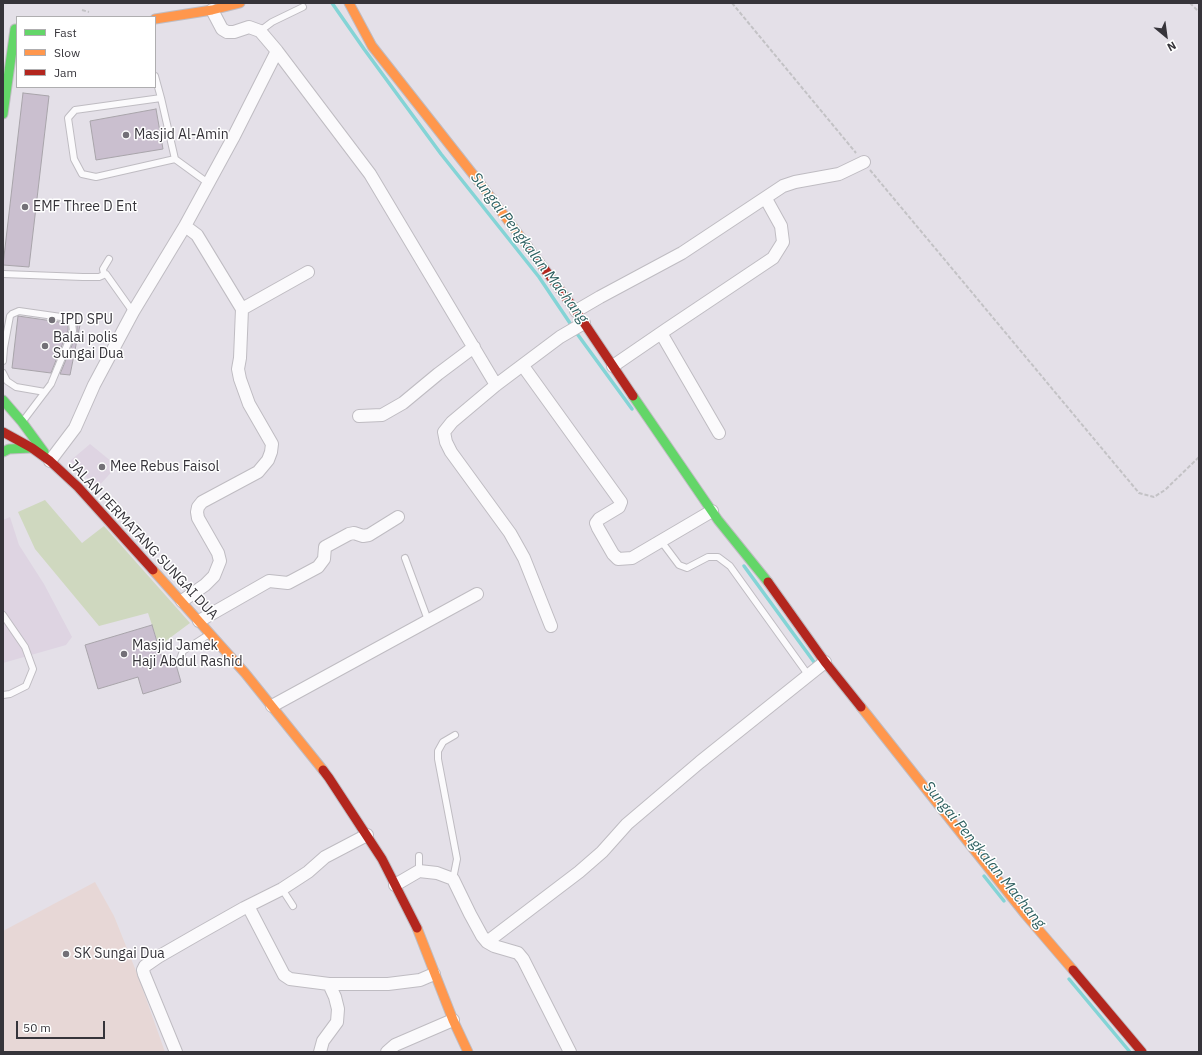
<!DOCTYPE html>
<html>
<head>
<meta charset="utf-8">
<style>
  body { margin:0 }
  #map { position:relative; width:1202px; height:1055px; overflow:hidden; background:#e4e0e8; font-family:"IBM Plex Sans",sans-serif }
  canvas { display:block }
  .frame { position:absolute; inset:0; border:4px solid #36343a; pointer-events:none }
  .legend { position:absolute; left:16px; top:16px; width:140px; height:72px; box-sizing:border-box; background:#fff; border:1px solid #afaeb0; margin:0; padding:5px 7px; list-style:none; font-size:12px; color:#36343a }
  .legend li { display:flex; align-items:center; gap:8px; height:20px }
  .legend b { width:20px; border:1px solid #afaeb0 }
  .north { position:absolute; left:1146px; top:16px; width:40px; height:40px; -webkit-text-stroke:3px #fff; paint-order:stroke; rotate:151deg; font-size:11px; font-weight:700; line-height:16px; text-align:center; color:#36343a }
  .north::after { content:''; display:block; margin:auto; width:14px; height:18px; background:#36343a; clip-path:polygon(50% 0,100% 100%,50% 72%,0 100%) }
  .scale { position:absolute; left:16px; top:1021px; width:89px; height:18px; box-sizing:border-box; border:2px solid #36343a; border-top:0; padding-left:5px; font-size:12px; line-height:14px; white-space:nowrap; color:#36343a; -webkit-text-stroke:3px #fff; paint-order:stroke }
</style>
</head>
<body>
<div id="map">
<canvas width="1202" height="1055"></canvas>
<div class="frame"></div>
<ul class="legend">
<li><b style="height:5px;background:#63d668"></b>Fast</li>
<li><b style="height:5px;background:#ff974d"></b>Slow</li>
<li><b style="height:5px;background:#b3261e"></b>Jam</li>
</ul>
<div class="north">N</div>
<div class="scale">50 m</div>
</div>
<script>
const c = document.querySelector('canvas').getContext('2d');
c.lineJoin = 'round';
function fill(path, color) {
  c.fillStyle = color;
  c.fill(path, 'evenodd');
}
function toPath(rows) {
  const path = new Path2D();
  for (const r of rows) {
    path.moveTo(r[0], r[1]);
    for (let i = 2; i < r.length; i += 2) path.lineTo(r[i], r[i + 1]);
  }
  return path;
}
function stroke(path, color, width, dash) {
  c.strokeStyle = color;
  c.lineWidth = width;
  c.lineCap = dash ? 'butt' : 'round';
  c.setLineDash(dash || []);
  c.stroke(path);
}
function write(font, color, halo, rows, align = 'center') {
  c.font = font + ' "IBM Plex Sans",sans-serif';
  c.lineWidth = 3;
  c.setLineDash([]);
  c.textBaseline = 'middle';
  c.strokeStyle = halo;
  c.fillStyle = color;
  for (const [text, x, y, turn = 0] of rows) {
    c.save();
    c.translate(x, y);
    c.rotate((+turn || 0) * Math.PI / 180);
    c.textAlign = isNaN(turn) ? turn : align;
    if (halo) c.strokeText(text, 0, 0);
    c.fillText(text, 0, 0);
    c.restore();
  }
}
const commercial = toPath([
  [90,444,117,466,97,488,70,461],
  [10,517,19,545,44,584,72,637,66,645,3,663,3,520]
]);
const education = toPath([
  [95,882,114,916,138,976,165,1052,3,1052,3,931]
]);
const green = toPath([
  [45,500,82,543,104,526,190,623,159,646,148,613,99,626,35,549,18,512]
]);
const stream = toPath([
  [332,3,364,49,441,154,539,277,578,335,632,409],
  [744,566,814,662],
  [984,876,1004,901],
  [1069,979,1130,1052]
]);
const building = toPath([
  [23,93,49,96,29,267,3,265,23,93],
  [156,109,163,149,96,160,90,121,156,109],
  [18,316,66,323,68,325,68,330,51,373,12,368,18,316],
  [77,324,80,325,70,375,60,374,77,333,77,324],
  [152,625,164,665,175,661,181,682,143,694,138,677,98,689,85,645,152,625]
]);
const path = toPath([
  [732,3,856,153],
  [1190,3,1199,12],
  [82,10,89,12],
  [870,170,1139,493,1154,497,1165,490,1199,457]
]);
const lane = toPath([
  [260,31,272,22,303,7],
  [155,76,161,98,175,159,96,177,82,174,74,159,68,118,75,110,161,98],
  [175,159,208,183],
  [3,274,83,277,99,277,106,274,133,312],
  [104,274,103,269,109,259],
  [3,361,4,348,10,316,12,314,19,311,68,318,72,323,73,331,51,384,23,421],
  [3,373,7,381,16,387,45,392],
  [661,541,679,565,687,568,708,557,718,557,730,566,809,676],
  [405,558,428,620],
  [3,615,25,647,33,669,26,686,10,694,3,695],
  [180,659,183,651,208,635],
  [419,871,419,856],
  [453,879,457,859,438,759,438,751,443,742,455,735],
  [282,889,293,906]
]);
const street = toPath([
  [212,10,222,29,227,32,234,32,249,27,260,31,277,51,370,174,496,385],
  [242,309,308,272],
  [576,311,600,297,682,253,783,186,795,182,839,174,864,162],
  [661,333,719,433],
  [523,366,621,502,619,507,599,519,596,523,598,528,613,554,618,559,632,558,712,511],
  [613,366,667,329,773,258,783,242,781,226,766,199],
  [359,416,382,415,403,403,438,374,474,347],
  [50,461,75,428,94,385,133,312,185,226,233,138,277,51],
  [182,601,205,585,214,576,220,561,218,553,198,518,197,512,198,507,202,502,258,472,268,460,271,452,272,444,249,404,240,379,238,369,240,358,242,309,197,235,185,226],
  [199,621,269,581,288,583,318,567,324,559,325,547,349,534,354,533,363,536,369,535,398,517],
  [551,626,524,558,510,533,451,452,446,442,444,432,452,422,496,385,560,337,584,323],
  [272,706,477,594],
  [395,885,419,871,437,873,453,879,470,914,482,936,487,942,494,946,518,953,523,959,570,1052],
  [248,906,284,975,290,979,329,984,388,984,420,980,434,974],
  [487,942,579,872,602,852,627,824,700,762,825,662],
  [176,1052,144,974,143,970,145,966,158,957,198,934,244,908,282,889,308,872,325,857,367,835],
  [320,1052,323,1041,337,1022,338,1009,335,997,329,984],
  [387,1052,395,1045,453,1020]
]);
const fast = toPath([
  [3,114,15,29],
  [633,396,718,520,768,582],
  [3,400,22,422,44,452],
  [3,452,9,449,31,448]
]);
const slow = toPath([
  [349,3,372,46,479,182,528,247],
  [155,19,212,10,240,3],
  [153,570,245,673,323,770],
  [861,707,1025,914,1073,970],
  [417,928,453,1020,468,1052]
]);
const jam = toPath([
  [528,247,576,311,633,396],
  [3,432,32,448,50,461,78,487,153,570],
  [768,582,825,662,861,707],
  [323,770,329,778,382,859,417,928],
  [1073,970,1142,1052]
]);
const markers = [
  [126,135,4,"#737077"],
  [25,207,4,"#737077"],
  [52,320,4,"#737077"],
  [45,346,4,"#737077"],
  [102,467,4,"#737077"],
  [124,654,4,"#737077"],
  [66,954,4,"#737077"]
];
const poiNames = [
  ["Masjid Al-Amin",134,135],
  ["EMF Three D Ent",33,207],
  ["IPD SPU",60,320],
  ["Balai polis",53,338],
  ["Sungai Dua",53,354],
  ["Mee Rebus Faisol",110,467],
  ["Masjid Jamek",132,646],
  ["Haji Abdul Rashid",132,662],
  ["SK Sungai Dua",74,954]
];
const streetNames = [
  ["JALAN PERMATANG SUNGAI DUA",143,540,47]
];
const waterNames = [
  ["Sungai Pengkalan Machang",529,248,53],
  ["Sungai Pengkalan Machang",984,855,51]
];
fill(commercial, '#ded4e2');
fill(education, '#e7d7d6');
fill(green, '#cfd8bf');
stroke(stream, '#84d4d6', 3.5);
fill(building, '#cabfcf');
stroke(building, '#a8a4aa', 1);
stroke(lane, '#bfbcc2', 8);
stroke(street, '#bfbcc2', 14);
stroke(fast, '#bfbcc2', 11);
stroke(slow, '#bfbcc2', 11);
stroke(jam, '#bfbcc2', 11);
stroke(path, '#c3c2c5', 2, [4, 2]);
stroke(lane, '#fbfafc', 6);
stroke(street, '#fbfafc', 12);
stroke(fast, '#63d668', 9);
stroke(slow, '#ff974d', 9);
stroke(jam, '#b3261e', 9);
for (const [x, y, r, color] of markers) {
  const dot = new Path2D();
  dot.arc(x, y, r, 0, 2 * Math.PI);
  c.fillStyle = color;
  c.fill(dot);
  stroke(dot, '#fff', 1.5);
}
write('14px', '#36343a', '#fff', poiNames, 'left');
write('14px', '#36343a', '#fff', streetNames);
write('italic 15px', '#2e6060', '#fff', waterNames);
</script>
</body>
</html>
